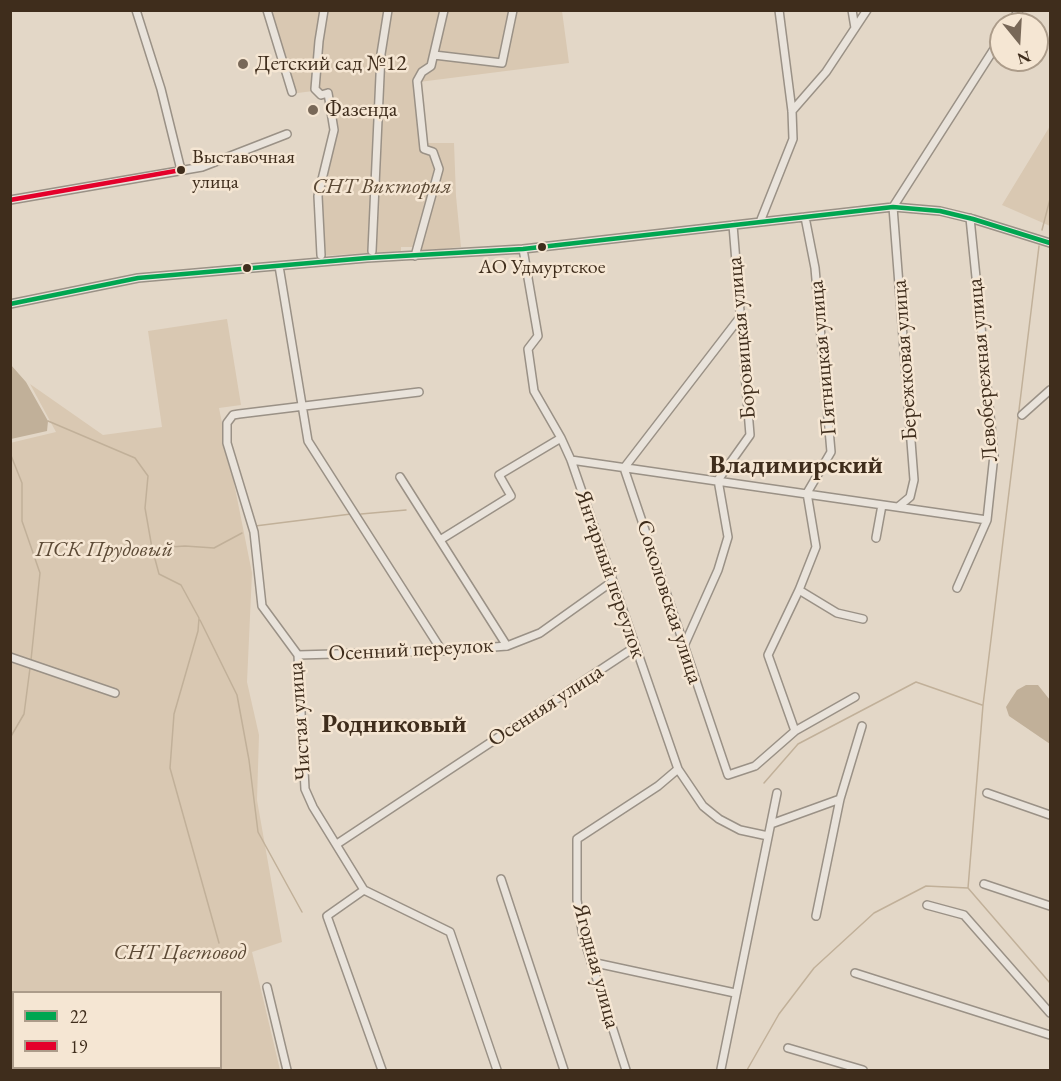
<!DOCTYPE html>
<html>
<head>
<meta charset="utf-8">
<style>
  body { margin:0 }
  #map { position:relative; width:1061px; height:1081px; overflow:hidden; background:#e3d7c7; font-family:"EB Garamond",serif }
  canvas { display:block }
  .frame { position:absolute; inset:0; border:12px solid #3f2d1c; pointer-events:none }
  .legend { position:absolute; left:12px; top:991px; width:210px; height:78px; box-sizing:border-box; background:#f5e6d3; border:2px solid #ac9c8a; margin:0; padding:8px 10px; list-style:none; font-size:18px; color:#3f2d1c }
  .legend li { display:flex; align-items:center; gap:12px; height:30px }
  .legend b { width:30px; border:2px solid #ac9c8a }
  .north { position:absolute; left:989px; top:12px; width:60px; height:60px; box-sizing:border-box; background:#f5e6d3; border:2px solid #ac9c8a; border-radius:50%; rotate:162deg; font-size:16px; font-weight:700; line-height:24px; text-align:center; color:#3f2d1c }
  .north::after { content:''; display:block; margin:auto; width:21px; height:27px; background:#786858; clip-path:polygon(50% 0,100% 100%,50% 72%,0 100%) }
</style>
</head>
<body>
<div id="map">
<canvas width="1061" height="1081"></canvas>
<div class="frame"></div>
<ul class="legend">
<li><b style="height:8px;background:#00a651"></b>22</li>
<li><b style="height:8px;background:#e4002b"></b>19</li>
</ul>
<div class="north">N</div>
</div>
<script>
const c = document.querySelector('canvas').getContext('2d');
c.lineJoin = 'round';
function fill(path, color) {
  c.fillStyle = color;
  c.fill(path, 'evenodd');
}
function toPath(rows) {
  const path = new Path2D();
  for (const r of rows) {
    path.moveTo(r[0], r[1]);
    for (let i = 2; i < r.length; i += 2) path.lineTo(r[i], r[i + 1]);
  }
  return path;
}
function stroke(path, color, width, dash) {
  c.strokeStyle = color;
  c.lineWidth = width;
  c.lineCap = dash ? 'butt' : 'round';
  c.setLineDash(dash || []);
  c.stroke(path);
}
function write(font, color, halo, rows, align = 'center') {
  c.font = font + ' "EB Garamond",serif';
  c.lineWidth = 5;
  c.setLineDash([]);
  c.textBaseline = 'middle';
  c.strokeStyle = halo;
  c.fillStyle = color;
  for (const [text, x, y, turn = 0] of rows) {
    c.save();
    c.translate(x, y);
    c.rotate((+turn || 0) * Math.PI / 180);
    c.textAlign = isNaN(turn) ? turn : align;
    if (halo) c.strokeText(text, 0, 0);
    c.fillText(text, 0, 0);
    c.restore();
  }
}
const green = toPath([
  [264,11,562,11,569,63,419,82,428,143,454,143,456,196,461,247,420,251,420,247,401,247,401,251,319,256,314,195,331,130,328,106,323,98,313,91,290,94],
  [1050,126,1050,226,1002,205],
  [227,319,241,405,219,408,252,573,247,682,259,735,257,800,282,942,252,952,280,1070,11,1070,10,443,56,432,30,384,103,435,162,427,148,331],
  [14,992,220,992,220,1068,14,1068]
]);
const water = toPath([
  [11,365,26,382,48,421,47,431,11,439],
  [1026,685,1038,685,1050,700,1050,744,1009,716,1006,707,1011,699,1017,690]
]);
const stream = toPath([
  [1042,230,1050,199],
  [1039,246,983,705,968,888,1050,983],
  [48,421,135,458,148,476,145,508,152,548,159,574,181,585,199,618,198,631,174,714,170,768,219,943],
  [10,453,22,483,22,521,40,573,31,660],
  [361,514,406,510],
  [255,526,351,514],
  [154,548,185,546,214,548,242,533],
  [200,620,237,695,249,760,258,832,302,912],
  [10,738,24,714,30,668],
  [764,783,798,744,916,682,982,705],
  [747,1070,779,1014,814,968,874,913,926,886,968,888]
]);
const minor = toPath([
  [136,10,161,89,181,170],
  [267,10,292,92],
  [852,10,855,28],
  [1010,24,1019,10],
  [434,55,502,63,513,10],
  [792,111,826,72,867,10],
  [10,200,202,167,287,134],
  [893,207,914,480,910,497,898,507],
  [893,207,1001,38],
  [760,222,793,139,792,111,779,10],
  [523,249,538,336,528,349,534,391,561,438],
  [372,251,381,54,388,10],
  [321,255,318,196,334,130,328,93,321,95,315,89,319,41,324,10],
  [415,256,439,169,433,152,424,149,417,81,422,72,431,66,444,10],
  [279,266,308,441,442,651],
  [10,304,138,278,367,258,523,249,893,207,940,211,973,219,1050,243],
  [741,316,624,468,728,775,755,766,795,731,855,697],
  [1022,415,1050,390],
  [571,460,987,520],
  [400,477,507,646],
  [876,538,882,505],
  [440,540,511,496,499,475,561,438,571,460,678,769,703,806,719,819,740,830,768,836],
  [957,588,987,520,994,455,970,218],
  [799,590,837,613,863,619],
  [684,646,718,570,728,537,718,480,750,435,733,225],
  [298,655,442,651,507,646,540,633,613,581],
  [10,657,115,693],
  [795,731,768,655,799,590,816,547,807,493,831,452,815,268,805,217],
  [987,793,1050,815],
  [771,824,840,799],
  [337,844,635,647],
  [501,879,564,1070],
  [984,884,1050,906],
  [364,890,313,807,305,789,298,655,262,606,254,532,227,443,227,423,233,415,239,414,419,392],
  [364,890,450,932,497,1070],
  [364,890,327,916,382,1070],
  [927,905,964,915,1050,1013],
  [816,916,840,799,862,726],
  [591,962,735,993],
  [855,973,1050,1035],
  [267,987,287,1070],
  [788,1048,863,1070],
  [721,1069,777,793],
  [626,1070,583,936,577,900,577,839,658,786,678,769]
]);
const bus1 = toPath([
  [10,304,138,278,367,258,523,249,893,207,940,211,973,219,1050,243]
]);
const bus2 = toPath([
  [10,200,181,170]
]);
const markers = [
  [243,64,6,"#786858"],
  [313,110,6,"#786858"],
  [181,170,5,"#3f2d1c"],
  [542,247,5,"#3f2d1c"],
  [247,268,5,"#3f2d1c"]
];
const busNames = [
  ["Выставочная",192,158],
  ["улица",192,183],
  ["АО Удмуртское",542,268,"center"]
];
const poiNames = [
  ["Детский сад №12",255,64],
  ["Фазенда",325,110]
];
const parkNames = [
  ["СНТ Виктория",382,187],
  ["ПСК Прудовый",104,550],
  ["СНТ Цветовод",180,953]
];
const streetNames = [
  ["Боровицкая улица",742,338,-95],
  ["Пятницкая улица",823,358,-95],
  ["Бережковая улица",905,360,-94],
  ["Левобережная улица",983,370,-95],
  ["Янтарный переулок",610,574,71],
  ["Соколовская улица",669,602,72],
  ["Осенний переулок",411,650,-3],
  ["Осенняя улица",546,706,-33],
  ["Чистая улица",300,721,-94],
  ["Ягодная улица",596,966,75]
];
const quarterNames = [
  ["Владимирский",796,466],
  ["Родниковый",394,725]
];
fill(green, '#d9c8b2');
fill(water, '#c1b099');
stroke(stream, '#c1b099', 1.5);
stroke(minor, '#9a9186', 10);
stroke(minor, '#e9e3db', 7);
stroke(bus1, '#00a651', 4.5);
stroke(bus2, '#e4002b', 4.5);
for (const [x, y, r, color] of markers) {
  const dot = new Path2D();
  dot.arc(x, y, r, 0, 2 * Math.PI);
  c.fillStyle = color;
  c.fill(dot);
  stroke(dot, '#f5e6d3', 2);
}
write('20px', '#3f2d1c', '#f5e6d3', busNames, 'left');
write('22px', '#3f2d1c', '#f5e6d3', poiNames, 'left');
write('italic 22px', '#5c4a36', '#f5e6d3', parkNames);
write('22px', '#3f2d1c', '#f5e6d3', streetNames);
write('bold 26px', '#3f2d1c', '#f5e6d3', quarterNames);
</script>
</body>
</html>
